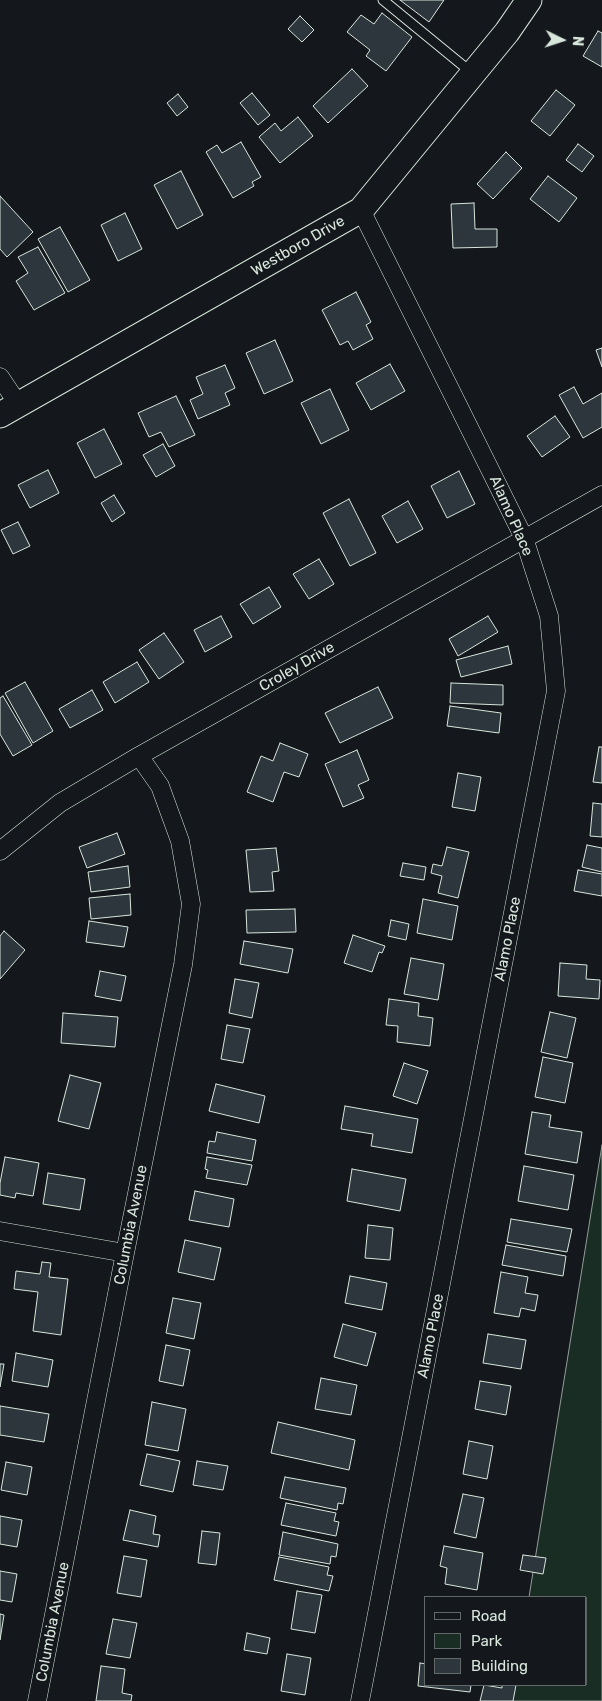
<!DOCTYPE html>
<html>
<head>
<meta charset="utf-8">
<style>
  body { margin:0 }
  #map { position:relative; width:602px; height:1701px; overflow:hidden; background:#14181c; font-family:Rubik,sans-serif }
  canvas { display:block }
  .legend { position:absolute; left:424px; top:1596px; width:162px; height:90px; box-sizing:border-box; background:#14181c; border:1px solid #626a69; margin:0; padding:6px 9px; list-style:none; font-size:15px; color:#d8e6dc }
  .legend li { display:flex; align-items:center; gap:10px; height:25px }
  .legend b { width:25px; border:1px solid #626a69 }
  .north { position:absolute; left:537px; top:15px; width:50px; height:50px; -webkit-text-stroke:4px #14181c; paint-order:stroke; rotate:94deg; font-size:14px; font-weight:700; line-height:20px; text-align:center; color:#d8e6dc }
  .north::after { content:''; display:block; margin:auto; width:18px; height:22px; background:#d8e6dc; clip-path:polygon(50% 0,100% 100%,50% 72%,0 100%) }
</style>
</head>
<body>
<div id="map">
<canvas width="602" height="1701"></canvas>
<ul class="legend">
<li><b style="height:6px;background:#14181c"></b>Road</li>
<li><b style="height:14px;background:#1a2d24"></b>Park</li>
<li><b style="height:14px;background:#2c363c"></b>Building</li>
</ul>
<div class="north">N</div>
</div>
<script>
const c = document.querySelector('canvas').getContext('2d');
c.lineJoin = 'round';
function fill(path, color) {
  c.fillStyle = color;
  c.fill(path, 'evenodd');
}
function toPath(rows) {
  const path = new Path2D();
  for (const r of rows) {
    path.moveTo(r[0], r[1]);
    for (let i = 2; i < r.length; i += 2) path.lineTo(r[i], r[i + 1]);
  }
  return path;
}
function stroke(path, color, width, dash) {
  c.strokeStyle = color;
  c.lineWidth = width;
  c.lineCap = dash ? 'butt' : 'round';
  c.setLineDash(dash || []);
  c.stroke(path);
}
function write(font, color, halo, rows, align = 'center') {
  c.font = font + ' Rubik,sans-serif';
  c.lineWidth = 4;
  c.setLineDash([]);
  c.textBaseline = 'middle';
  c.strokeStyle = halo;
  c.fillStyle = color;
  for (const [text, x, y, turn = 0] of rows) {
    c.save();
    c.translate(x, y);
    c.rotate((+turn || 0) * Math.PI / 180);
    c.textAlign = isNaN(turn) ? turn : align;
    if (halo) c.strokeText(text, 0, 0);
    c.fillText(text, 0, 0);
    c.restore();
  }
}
const green = toPath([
  [602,1145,602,1701,512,1701,515,1685,586,1685,586,1597,529,1597,602,1145]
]);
const building = toPath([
  [400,0,444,0,429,22,400,0],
  [382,13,412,37,386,71,366,56,370,50,347,32,361,15,374,24,382,13],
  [300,16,314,30,302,42,288,29,300,16],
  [598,31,602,33,602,67,583,56,598,31],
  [352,69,368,86,328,123,313,106,352,69],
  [556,90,575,105,550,136,531,121,556,90],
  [252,93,270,115,258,125,240,103,252,93],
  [178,94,188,107,177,116,167,103,178,94],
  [298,117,313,136,280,163,259,137,275,123,281,131,298,117],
  [241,142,261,177,252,182,254,186,233,198,206,152,217,145,222,153,241,142],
  [578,144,594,156,582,172,566,160,578,144],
  [506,152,522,168,493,199,477,184,506,152],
  [181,171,203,215,177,229,154,185,181,171],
  [548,176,577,198,559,222,530,199,548,176],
  [0,196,33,232,7,257,0,249,0,196],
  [474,203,475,229,497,229,497,247,453,248,451,204,474,203],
  [125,213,142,249,118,261,101,225,125,213],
  [60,227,90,280,68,292,38,239,60,227],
  [38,247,65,293,34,310,16,281,28,273,18,257,38,247],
  [356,292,371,322,366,325,373,339,353,350,348,341,340,345,322,310,356,292],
  [275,340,293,381,264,394,246,353,275,340],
  [602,348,602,367,596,350,602,348],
  [390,364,405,391,371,410,356,383,390,364],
  [225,365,235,388,225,393,230,405,198,419,190,400,203,394,196,377,225,365],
  [574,387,583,404,602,393,602,427,583,438,559,395,574,387],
  [330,389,349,430,321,444,301,403,330,389],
  [176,396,195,435,169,447,161,432,149,437,138,413,176,396],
  [555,416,570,437,542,457,527,436,555,416],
  [104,429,122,464,95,478,77,443,104,429],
  [163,444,175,466,156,477,143,455,163,444],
  [48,470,59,493,30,508,18,485,48,470],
  [459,471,475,504,447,518,431,486,459,471],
  [114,495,125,513,112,522,101,503,114,495],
  [349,499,376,553,350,566,323,513,349,499],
  [408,501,423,529,397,543,382,516,408,501],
  [18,522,30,546,13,554,1,530,18,522],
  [319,559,334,584,309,599,293,574,319,559],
  [269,587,281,607,253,624,240,604,269,587],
  [221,616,232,637,205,652,194,630,221,616],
  [488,616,498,632,458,656,449,639,488,616],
  [164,633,184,662,159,679,139,650,164,633],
  [508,646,512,664,461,677,456,660,508,646],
  [137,662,149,682,115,703,103,682,137,662],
  [25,682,53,731,33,743,5,693,25,682],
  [451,683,503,685,503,705,450,703,451,683],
  [378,687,393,718,340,743,325,713,378,687],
  [92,690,103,710,70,728,59,709,92,690],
  [3,696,32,745,13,756,0,734,0,698,3,696],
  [450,706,501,713,499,733,447,726,450,706],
  [280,743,308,754,299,777,284,772,273,802,247,792,261,756,273,761,280,743],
  [599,747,602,747,602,783,593,782,599,747],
  [357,750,369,780,358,785,364,798,343,807,325,764,357,750],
  [458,773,481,777,475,811,452,807,458,773],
  [593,803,602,804,602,837,590,836,593,803],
  [117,833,125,854,87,868,79,847,117,833],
  [587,845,602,848,602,872,582,867,587,845],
  [447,847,469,852,458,898,438,893,442,876,431,873,433,864,442,866,447,847],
  [276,848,279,871,272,872,274,891,250,892,246,850,276,848],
  [403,863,426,867,424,880,400,876,403,863],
  [128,866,130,887,91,892,88,872,128,866],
  [578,870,602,874,602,896,574,891,578,870],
  [130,894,131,915,91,919,89,898,130,894],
  [423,899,458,906,452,940,417,933,423,899],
  [295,909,296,932,247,933,246,910,295,909],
  [391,920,409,924,406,940,388,936,391,920],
  [89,921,128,927,124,947,86,942,89,921],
  [4,931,25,950,0,979,0,936,4,931],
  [353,935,385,946,382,953,379,952,372,972,344,963,353,935],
  [244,941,293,949,288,973,240,964,244,941],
  [411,958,444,964,438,1000,404,994,411,958],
  [560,963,587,965,586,979,600,980,599,999,558,996,560,963],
  [100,971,126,976,121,1001,95,996,100,971],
  [235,979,259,983,252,1018,229,1013,235,979],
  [389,999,419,1003,418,1016,433,1018,430,1046,397,1042,398,1026,386,1025,389,999],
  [550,1012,576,1018,567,1058,541,1052,550,1012],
  [63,1013,118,1017,115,1047,61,1043,63,1013],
  [227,1025,250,1029,243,1063,221,1059,227,1025],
  [543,1057,573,1063,565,1103,535,1097,543,1057],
  [404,1063,428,1071,417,1104,393,1096,404,1063],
  [70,1075,101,1083,89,1129,58,1121,70,1075],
  [216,1084,265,1096,259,1123,209,1111,216,1084],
  [345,1106,418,1119,412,1153,371,1146,373,1134,341,1129,345,1106],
  [532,1112,551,1115,549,1127,582,1132,577,1163,525,1154,532,1112],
  [217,1132,256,1140,252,1161,207,1153,209,1141,215,1142,217,1132],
  [5,1157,39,1163,33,1196,16,1193,15,1198,0,1195,0,1183,5,1157],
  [207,1157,252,1165,247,1185,206,1178,208,1170,205,1169,207,1157],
  [524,1166,574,1175,568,1210,518,1201,524,1166],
  [352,1169,406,1179,400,1211,347,1201,352,1169],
  [48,1173,85,1179,80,1210,43,1204,48,1173],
  [195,1191,234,1199,229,1227,189,1220,195,1191],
  [511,1219,572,1229,567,1252,507,1242,511,1219],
  [368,1225,393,1228,390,1260,365,1258,368,1225],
  [185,1240,221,1248,214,1280,178,1272,185,1240],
  [506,1245,566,1256,563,1276,502,1265,506,1245],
  [42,1262,51,1263,49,1277,68,1279,61,1335,33,1331,38,1292,14,1289,16,1271,40,1274,42,1262],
  [501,1272,528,1277,525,1293,538,1295,535,1311,521,1308,519,1317,494,1313,501,1272],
  [350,1276,387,1283,382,1310,345,1303,350,1276],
  [173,1298,201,1303,194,1339,166,1333,173,1298],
  [343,1324,376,1333,367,1366,334,1357,343,1324],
  [488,1334,526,1340,521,1369,483,1363,488,1334],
  [166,1345,190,1350,183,1386,159,1381,166,1345],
  [16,1353,53,1360,48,1387,12,1381,16,1353],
  [0,1364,4,1364,0,1387,0,1364],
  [321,1378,357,1385,351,1415,315,1409,321,1378],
  [480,1381,511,1386,506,1415,475,1409,480,1381],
  [152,1402,186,1409,178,1451,145,1445,152,1402],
  [0,1406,49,1414,44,1442,0,1435,0,1406],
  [278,1422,355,1440,349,1470,271,1453,278,1422],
  [469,1441,493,1446,487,1479,463,1474,469,1441],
  [147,1454,180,1461,173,1492,140,1485,147,1454],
  [197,1461,228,1466,223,1490,193,1485,197,1461],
  [6,1462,32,1467,27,1495,1,1490,6,1462],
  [285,1477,346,1488,343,1504,338,1503,337,1510,280,1498,285,1477],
  [463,1494,484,1498,476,1538,454,1533,463,1494],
  [286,1503,336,1513,334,1521,339,1522,336,1536,281,1525,286,1503],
  [130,1510,156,1516,153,1534,160,1535,158,1547,123,1540,130,1510],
  [0,1516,22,1520,17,1547,0,1544,0,1516],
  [202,1531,220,1533,216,1565,198,1563,202,1531],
  [283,1532,338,1544,336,1557,331,1556,330,1564,279,1555,283,1532],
  [444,1546,483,1553,477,1590,445,1584,447,1568,440,1566,444,1546],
  [523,1555,546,1558,543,1574,520,1570,523,1555],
  [124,1556,147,1560,141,1597,117,1593,124,1556],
  [279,1557,329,1567,327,1575,333,1576,329,1591,274,1580,279,1557],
  [0,1571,17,1574,12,1602,0,1600,0,1571],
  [297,1591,322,1595,315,1633,291,1629,297,1591],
  [0,1614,4,1615,0,1640,0,1614],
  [113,1619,137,1623,130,1658,106,1654,113,1619],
  [247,1633,270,1638,267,1654,244,1650,247,1633],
  [287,1654,311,1658,305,1695,281,1691,287,1654],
  [420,1663,426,1664,426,1685,471,1685,470,1692,418,1686,420,1663],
  [101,1666,125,1669,122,1693,132,1695,131,1701,96,1701,101,1666],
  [484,1685,502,1688,502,1685,516,1685,513,1701,480,1701,484,1685]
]);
const lane = toPath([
  [383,0,472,73]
]);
const street = toPath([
  [0,377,18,404],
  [0,851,60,803,139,756,602,495],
  [0,1231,125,1253],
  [37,1701,125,1253,183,965,191,904,180,841,160,786,139,756],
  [360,1701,556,691,549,616,524,538,361,210]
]);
const secondary = toPath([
  [0,415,361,210,507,32,529,0]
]);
const streetNames = [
  ["Westboro Drive",298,246,-30],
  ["Alamo Place",511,516,66],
  ["Croley Drive",297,667,-30],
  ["Alamo Place",508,939,-79],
  ["Columbia Avenue",131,1225,-79],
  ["Alamo Place",431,1336,-79],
  ["Columbia Avenue",53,1622,-79]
];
fill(green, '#1a2d24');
stroke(green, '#939e99', 1);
fill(building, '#2c363c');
stroke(building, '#d8e6dc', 1);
stroke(lane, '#d8e6dc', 11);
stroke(street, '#d8e6dc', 19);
stroke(secondary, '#d8e6dc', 27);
stroke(lane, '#14181c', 9);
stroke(street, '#14181c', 18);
stroke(secondary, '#14181c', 25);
write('15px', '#d8e6dc', '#14181c', streetNames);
</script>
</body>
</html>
